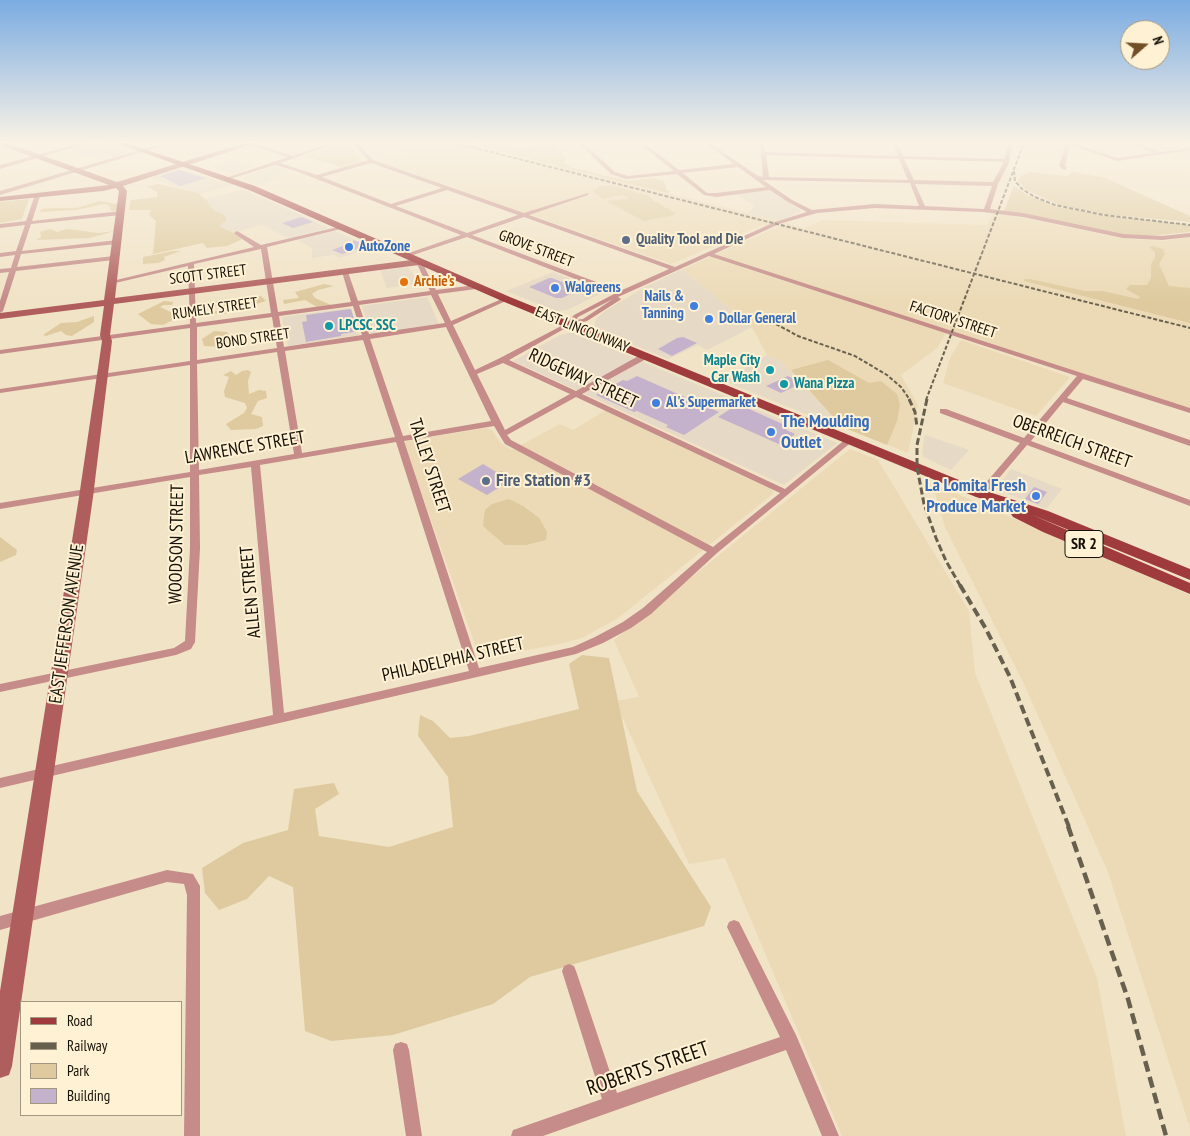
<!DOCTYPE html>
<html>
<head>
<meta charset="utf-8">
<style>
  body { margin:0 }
  #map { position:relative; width:1190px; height:1136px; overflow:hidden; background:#f1e3c6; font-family:"PT Sans Narrow",sans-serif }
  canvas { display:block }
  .legend { position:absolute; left:20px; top:1001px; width:162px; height:115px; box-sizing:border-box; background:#fff1d3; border:1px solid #a29781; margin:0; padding:6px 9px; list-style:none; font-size:15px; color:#161107 }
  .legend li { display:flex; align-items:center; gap:10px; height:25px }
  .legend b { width:25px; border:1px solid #a29781 }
  .north { position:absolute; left:1120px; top:20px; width:50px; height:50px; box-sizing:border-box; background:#fff1d3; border:1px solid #a29781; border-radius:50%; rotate:71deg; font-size:14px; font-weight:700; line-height:20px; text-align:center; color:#161107 }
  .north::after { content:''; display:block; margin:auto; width:18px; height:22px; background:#715027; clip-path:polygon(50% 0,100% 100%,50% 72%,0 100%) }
</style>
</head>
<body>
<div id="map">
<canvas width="1190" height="1136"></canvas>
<ul class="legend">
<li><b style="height:6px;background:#9f3b3d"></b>Road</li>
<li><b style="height:6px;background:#68604e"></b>Railway</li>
<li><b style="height:14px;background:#deca9e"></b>Park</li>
<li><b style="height:14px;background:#c4b2cc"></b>Building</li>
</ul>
<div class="north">N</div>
</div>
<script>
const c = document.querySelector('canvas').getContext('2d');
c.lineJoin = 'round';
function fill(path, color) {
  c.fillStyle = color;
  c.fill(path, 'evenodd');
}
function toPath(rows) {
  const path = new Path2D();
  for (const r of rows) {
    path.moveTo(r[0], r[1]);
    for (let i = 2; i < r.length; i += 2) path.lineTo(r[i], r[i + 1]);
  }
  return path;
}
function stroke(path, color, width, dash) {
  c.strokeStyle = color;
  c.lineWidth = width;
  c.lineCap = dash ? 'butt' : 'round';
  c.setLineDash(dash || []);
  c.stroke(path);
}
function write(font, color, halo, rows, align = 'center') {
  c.font = font + ' "PT Sans Narrow",sans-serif';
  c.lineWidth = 4;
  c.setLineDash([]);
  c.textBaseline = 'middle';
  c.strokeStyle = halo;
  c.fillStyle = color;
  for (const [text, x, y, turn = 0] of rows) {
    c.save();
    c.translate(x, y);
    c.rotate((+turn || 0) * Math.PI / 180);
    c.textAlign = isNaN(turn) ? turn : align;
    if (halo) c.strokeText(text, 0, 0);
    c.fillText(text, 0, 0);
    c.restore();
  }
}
const commercial = toPath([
  [94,143,102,143,130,152,115,157,104,153,89,158,71,149],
  [232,160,254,167,233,174,211,167],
  [274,166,292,171,278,175,280,177,272,179,273,180,258,185,240,178],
  [179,169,224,182,234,185,197,195,151,178],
  [242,189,283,207,329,228,288,238,261,225,233,233,216,224,203,200],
  [770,190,799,209,800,212,779,221,748,213,755,207,735,194],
  [335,231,337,232,372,247,340,258,334,255,312,258,312,248,297,240],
  [408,267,420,283,387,288,380,270],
  [683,269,752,327,707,350,698,345,668,359,605,333,595,326,596,319,605,311,647,286],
  [553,272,604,292,567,310,556,311,506,291],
  [427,297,439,324,371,333,362,306],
  [350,308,358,335,288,346,282,317],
  [569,333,574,333,837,443,784,485,513,361,560,335],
  [767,355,781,361,832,416,834,423,833,425,724,381],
  [925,435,969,450,951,470,924,457,922,453],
  [1011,469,1062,489,1046,509,995,489]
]);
const built = toPath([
  [360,143,474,143,779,221,766,226,763,225,671,264,374,160,388,159,387,155,402,153,396,147,364,150],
  [994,212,1122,238,1163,241,1190,237,1190,408,948,330,937,348,901,375,918,405,908,453,834,423,832,415,781,361,767,355,752,327,683,269,786,223,804,228,823,220,987,225],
  [961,340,1070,377,1036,416,943,383,950,358],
  [606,410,768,485,774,493,618,618,582,638,559,644,480,659,404,443,407,441,486,428,492,430,501,444,512,450,560,424,573,430],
  [850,449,878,460,969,611,975,673,1097,978,1126,1136,842,1136,725,858,689,864,615,701,639,697,614,640],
  [932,483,1190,595,1190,1128,1108,872,1024,684,945,527]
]);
const green = toPath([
  [345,143,350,146,362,161,341,167,303,156],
  [482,143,508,143,517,150,525,150,540,145,537,143,555,143,567,159,564,162,570,167,619,179,629,181,652,178,663,180,666,185,666,189,670,191,668,193,613,180,492,149,481,145],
  [1030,172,1067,176,1072,172,1103,177,1190,216,1190,222,1102,214,1059,205,1025,189,1018,181,1021,176],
  [159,184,198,193,207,201,213,210,223,214,227,220,219,226,242,237,241,240,227,246,207,248,203,243,153,254,156,221,149,215,151,210,129,210,131,200,157,197,157,192,146,186],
  [611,185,649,196,654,201,675,213,674,215,644,221,606,201,627,199,628,197,621,195,603,199,593,191,599,187],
  [1014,186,1027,195,1054,206,1107,216,1176,223,1190,225,1190,232,1148,236,1121,234,1004,211],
  [29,199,22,219,0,223,0,202],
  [99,201,117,204,118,210,111,211,109,205,104,204,76,210,39,212,42,209,52,208,77,208],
  [50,229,57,232,67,229,99,233,115,231,90,238,36,240,41,237,40,232],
  [1153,246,1163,249,1165,254,1159,264,1169,286,1190,288,1190,323,1024,281,1024,279,1030,279,1085,291,1103,291,1138,299,1140,297,1126,289,1130,285,1147,285,1151,278,1151,264,1155,258,1155,252,1149,247],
  [173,251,181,251,164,257,165,260,158,263,143,264,143,257],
  [324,284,334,286,318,290,312,294,315,298,331,305,317,307,305,300,284,304,283,300,299,298,295,292],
  [261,296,266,301,224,314,210,313,228,308,228,306,200,306,201,303,209,302,227,299,235,301],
  [164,301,173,302,172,305,164,305,160,307,177,315,177,318,163,325,151,324,138,314],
  [94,316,94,322,72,336,66,335,61,331,46,336,43,335,61,323,77,322],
  [214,331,227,332,235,342,224,347,204,346,202,339],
  [828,360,869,383,881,381,897,394,900,405,897,421,887,445,835,424,834,418,791,370],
  [248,370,251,372,248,381,249,394,259,390,266,391,267,398,258,401,251,414,262,417,263,426,256,429,231,430,226,424,244,413,247,408,245,403,225,397,224,391,229,377,223,375,231,371,236,375,242,371],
  [509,499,523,506,539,518,547,532,546,540,526,545,505,545,483,526,485,510,492,504],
  [0,537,17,550,16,555,0,562],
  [582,655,609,658,637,791,711,907,704,926,530,977,493,1004,393,1035,331,1041,305,1031,293,887,269,876,247,899,219,910,205,893,202,868,243,843,288,830,294,789,334,783,339,794,315,809,319,836,389,847,453,827,448,777,418,736,420,715,433,721,450,738,469,736,579,709,569,664]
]);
const building = toPath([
  [179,170,206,178,180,186,160,176],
  [302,217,313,222,293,228,282,223],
  [353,240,368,245,342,254,332,250,353,242],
  [549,278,552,278,580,289,562,298,556,298,529,287],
  [351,309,358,331,341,334,341,336,306,342,302,322,307,321,306,315],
  [683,337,697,343,672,356,658,349,677,338],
  [637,376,719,412,684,435,666,427,668,425,637,411,634,412,596,395,623,380,627,381],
  [788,376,802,383,781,393,766,386],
  [738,404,789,427,786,430,795,434,781,445,718,417],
  [483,464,498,473,501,471,514,478,487,495,458,479],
  [1034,487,1047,492,1038,504,1025,499]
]);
const street = toPath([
  [81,143,89,143,0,169,0,165,81,143],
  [164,143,172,143,0,195,0,191,164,143],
  [243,143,251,143,293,156,330,143,337,143,280,163,317,175,368,160,353,143,358,143,373,160,524,213,588,193,588,195,529,215,675,267,775,222,807,212,788,202,770,190,716,197,704,195,677,174,626,179,611,174,578,143,583,143,615,172,628,176,674,171,639,143,644,143,679,170,734,164,705,143,710,143,758,176,763,177,760,143,764,143,765,152,898,156,893,143,897,143,903,156,1004,159,1009,143,1013,143,1009,163,998,184,990,209,1023,213,1123,234,1162,236,1190,233,1190,237,1162,240,1123,238,1023,217,983,212,875,208,817,213,779,224,714,254,1190,408,1190,413,1083,379,1067,398,1190,440,1190,446,1063,402,1031,441,1190,500,1190,506,1027,445,984,496,978,496,976,494,978,492,1020,443,940,413,940,409,946,409,1024,438,1077,376,709,256,618,297,621,299,620,300,587,321,571,325,509,360,576,391,642,354,648,354,648,358,582,394,785,489,847,438,853,438,854,440,717,553,651,614,631,628,603,643,576,654,0,788,0,778,273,715,251,467,199,475,200,548,195,642,191,649,176,655,0,692,0,684,174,648,185,641,190,548,190,477,0,509,0,503,190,472,190,365,0,393,0,389,190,361,190,328,0,354,0,350,190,324,188,266,111,284,108,282,254,247,235,234,234,233,237,231,261,245,342,226,345,228,267,247,278,312,351,302,342,272,345,270,348,272,358,301,430,291,416,262,419,260,422,262,436,290,476,285,479,287,476,289,438,294,451,321,504,298,508,298,508,300,453,325,475,370,500,358,567,323,574,315,614,294,467,237,407,257,403,257,403,255,461,235,296,171,275,165,226,180,226,178,288,157,243,143],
  [766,155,899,159,908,180,769,177,766,155],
  [904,159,1004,162,993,182,914,180,904,159],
  [371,163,442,188,391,204,322,177,371,163],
  [738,167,766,187,716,193,707,193,683,173,738,167],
  [763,180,910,183,919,206,875,204,812,210,792,200,763,180],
  [915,184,992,186,984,209,925,206,915,184],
  [447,190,518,215,467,233,396,206,447,190],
  [524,217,669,269,620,291,472,235,524,217],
  [261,249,271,313,196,323,194,264,261,249],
  [431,295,445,323,369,334,359,305,431,295],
  [613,299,583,319,576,320,578,317,613,299],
  [353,306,362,335,284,347,279,316,353,306],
  [272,317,277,348,197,360,197,327,272,317],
  [446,327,491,421,403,436,370,339,446,327],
  [363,340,395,437,302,453,285,351,363,340],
  [277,352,294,454,199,470,197,364,277,352],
  [503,363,570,394,505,430,477,374,503,363],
  [576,397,780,493,713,547,511,440,507,435,576,397],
  [494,426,505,444,707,552,643,608,623,622,595,637,573,647,479,668,404,441,494,426],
  [396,442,469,671,284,713,260,465,396,442],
  [1066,143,1073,143,1117,158,1154,153,1131,143,1138,143,1160,152,1190,148,1190,150,1117,161,1070,145,1065,166,1067,168,1064,170,1059,166,1066,143],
  [35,195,40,196,32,221,121,211,124,213,121,215,31,224,22,251,117,240,120,242,117,244,21,254,17,267,114,256,117,258,114,260,16,271,3,311,0,313,0,301,9,272,0,273,0,269,11,268,15,255,0,257,0,253,16,251,25,225,0,228,0,224,26,221,35,195],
  [167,870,193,874,200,886,200,1136,184,1136,187,895,184,884,167,882,0,930,0,916,167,870],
  [734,920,739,922,796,1035,839,1136,822,1136,786,1050,543,1136,511,1136,513,1130,519,1128,602,1099,562,971,564,966,569,964,574,966,576,971,617,1093,780,1037,727,927,729,922,734,920],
  [401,1042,407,1044,409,1050,422,1136,406,1136,393,1050,395,1044,401,1042]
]);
const secondary = toPath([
  [0,143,7,143,117,182,245,143,256,143,123,186,127,191,115,298,419,259,424,262,419,265,114,304,110,335,112,341,93,497,12,1066,9,1075,0,1078,0,991,79,497,102,341,100,335,104,306,0,319,0,313,104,300,119,191,116,188,103,191,0,201,0,197,109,185,0,145,0,143]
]);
const primary = toPath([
  [116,143,126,143,255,186,510,297,986,491,1048,511,1190,569,1190,580,1030,514,1190,583,1190,594,1043,532,1013,517,1011,514,1017,510,976,497,502,301,249,190,116,143]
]);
const railFar3 = toPath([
  [455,143,1190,328],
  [1014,171,1015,181,1022,189,1035,197,1055,205,1104,215,1190,225],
  [776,324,798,336,855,356,887,375,901,387,910,400],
  [926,400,1024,143]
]);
const railFar2 = toPath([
  [909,399,915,412,917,427],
  [927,399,917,445,917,467,924,504,936,538,946,561,961,587]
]);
const railFar1 = toPath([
  [960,585,986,629,1010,677,1069,827]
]);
const rail = toPath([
  [1068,826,1128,999,1166,1136]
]);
const markers = [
  [626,240,5,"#5c6f8a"],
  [349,247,5,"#3f7fe0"],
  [404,282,5,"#e8710a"],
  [555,288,5,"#3f7fe0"],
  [694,306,5,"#3f7fe0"],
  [709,319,5,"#3f7fe0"],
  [329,326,5,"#0f9aa8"],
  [770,370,5,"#0f9aa8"],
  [784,384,5,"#0f9aa8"],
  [656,403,5,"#3f7fe0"],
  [771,432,5,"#3f7fe0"],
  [486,481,5,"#5c6f8a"],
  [1036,496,5,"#3f7fe0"]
];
const farServicenames = [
  ["Quality Tool and Die",636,240]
];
const farShopnames = [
  ["AutoZone",359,247],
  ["Walgreens",565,288],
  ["Nails &",684,297,"right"],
  ["Tanning",684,314,"right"],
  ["Dollar General",719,319],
  ["Al's Supermarket",666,403]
];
const farStreetnames = [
  ["GROVE STREET",536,249,21],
  ["SCOTT STREET",208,275,-7],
  ["RUMELY STREET",215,309,-8],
  ["FACTORY STREET",953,320,18],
  ["EAST LINCOLNWAY",582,330,22],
  ["BOND STREET",253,339,-8]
];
const farFoodnames = [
  ["Archie's",414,282]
];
const farCulturenames = [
  ["LPCSC SSC",339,326],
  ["Maple City",760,361,"right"],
  ["Car Wash",760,378,"right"],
  ["Wana Pizza",794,384]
];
const shields = [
  [1084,544,38]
];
const shieldNames = [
  ["SR 2",1084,544]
];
const streetNames = [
  ["RIDGEWAY STREET",583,379,25],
  ["OBERREICH STREET",1072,442,20],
  ["LAWRENCE STREET",245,448,-10],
  ["TALLEY STREET",429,466,72],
  ["WOODSON STREET",177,544,-89],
  ["ALLEN STREET",251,592,-95],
  ["EAST JEFFERSON AVENUE",67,624,-82],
  ["PHILADELPHIA STREET",453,660,-13]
];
const shopNames = [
  ["The Moulding",781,422],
  ["Outlet",781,443],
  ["La Lomita Fresh",1026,486,"right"],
  ["Produce Market",1026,507,"right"]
];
const serviceNames = [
  ["Fire Station #3",496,481]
];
const nearStreetnames = [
  ["ROBERTS STREET",648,1069,-19]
];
fill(commercial, '#e6d9c5');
fill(built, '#ecdab6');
fill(green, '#deca9e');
fill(building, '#c4b2cc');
fill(street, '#c58c89');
fill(secondary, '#b05e5d');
fill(primary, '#9f3b3d');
stroke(railFar3, '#68604e', 2, [4, 2]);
stroke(railFar2, '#68604e', 3, [7, 3]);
stroke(railFar1, '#68604e', 4, [9, 4.5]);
stroke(rail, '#68604e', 4.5, [11, 5.5]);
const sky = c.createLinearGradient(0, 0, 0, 302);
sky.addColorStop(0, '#7bace2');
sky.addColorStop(0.47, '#f9f2e5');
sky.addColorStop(1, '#f9f2e500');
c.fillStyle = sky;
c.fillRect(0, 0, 1190, 302);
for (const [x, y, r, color] of markers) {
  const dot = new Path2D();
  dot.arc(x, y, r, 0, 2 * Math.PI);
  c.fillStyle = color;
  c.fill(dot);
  stroke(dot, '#fff1d3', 2);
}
write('bold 15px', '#4e5e75', '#fff1d3', farServicenames, 'left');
write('bold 15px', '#366cbe', '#fff1d3', farShopnames, 'left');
write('15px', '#161107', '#fff1d3', farStreetnames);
write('bold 15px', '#c56008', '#fff1d3', farFoodnames, 'left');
write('bold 15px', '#0d838f', '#fff1d3', farCulturenames, 'left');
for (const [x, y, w] of shields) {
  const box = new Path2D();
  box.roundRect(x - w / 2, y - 13.5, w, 27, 4);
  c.fillStyle = '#fff1d3';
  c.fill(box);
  stroke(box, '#161107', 1);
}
write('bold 16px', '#161107', null, shieldNames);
write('18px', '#161107', '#fff1d3', streetNames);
write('bold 18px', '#366cbe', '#fff1d3', shopNames, 'left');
write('bold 18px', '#4e5e75', '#fff1d3', serviceNames, 'left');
write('21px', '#161107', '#fff1d3', nearStreetnames);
</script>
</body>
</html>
